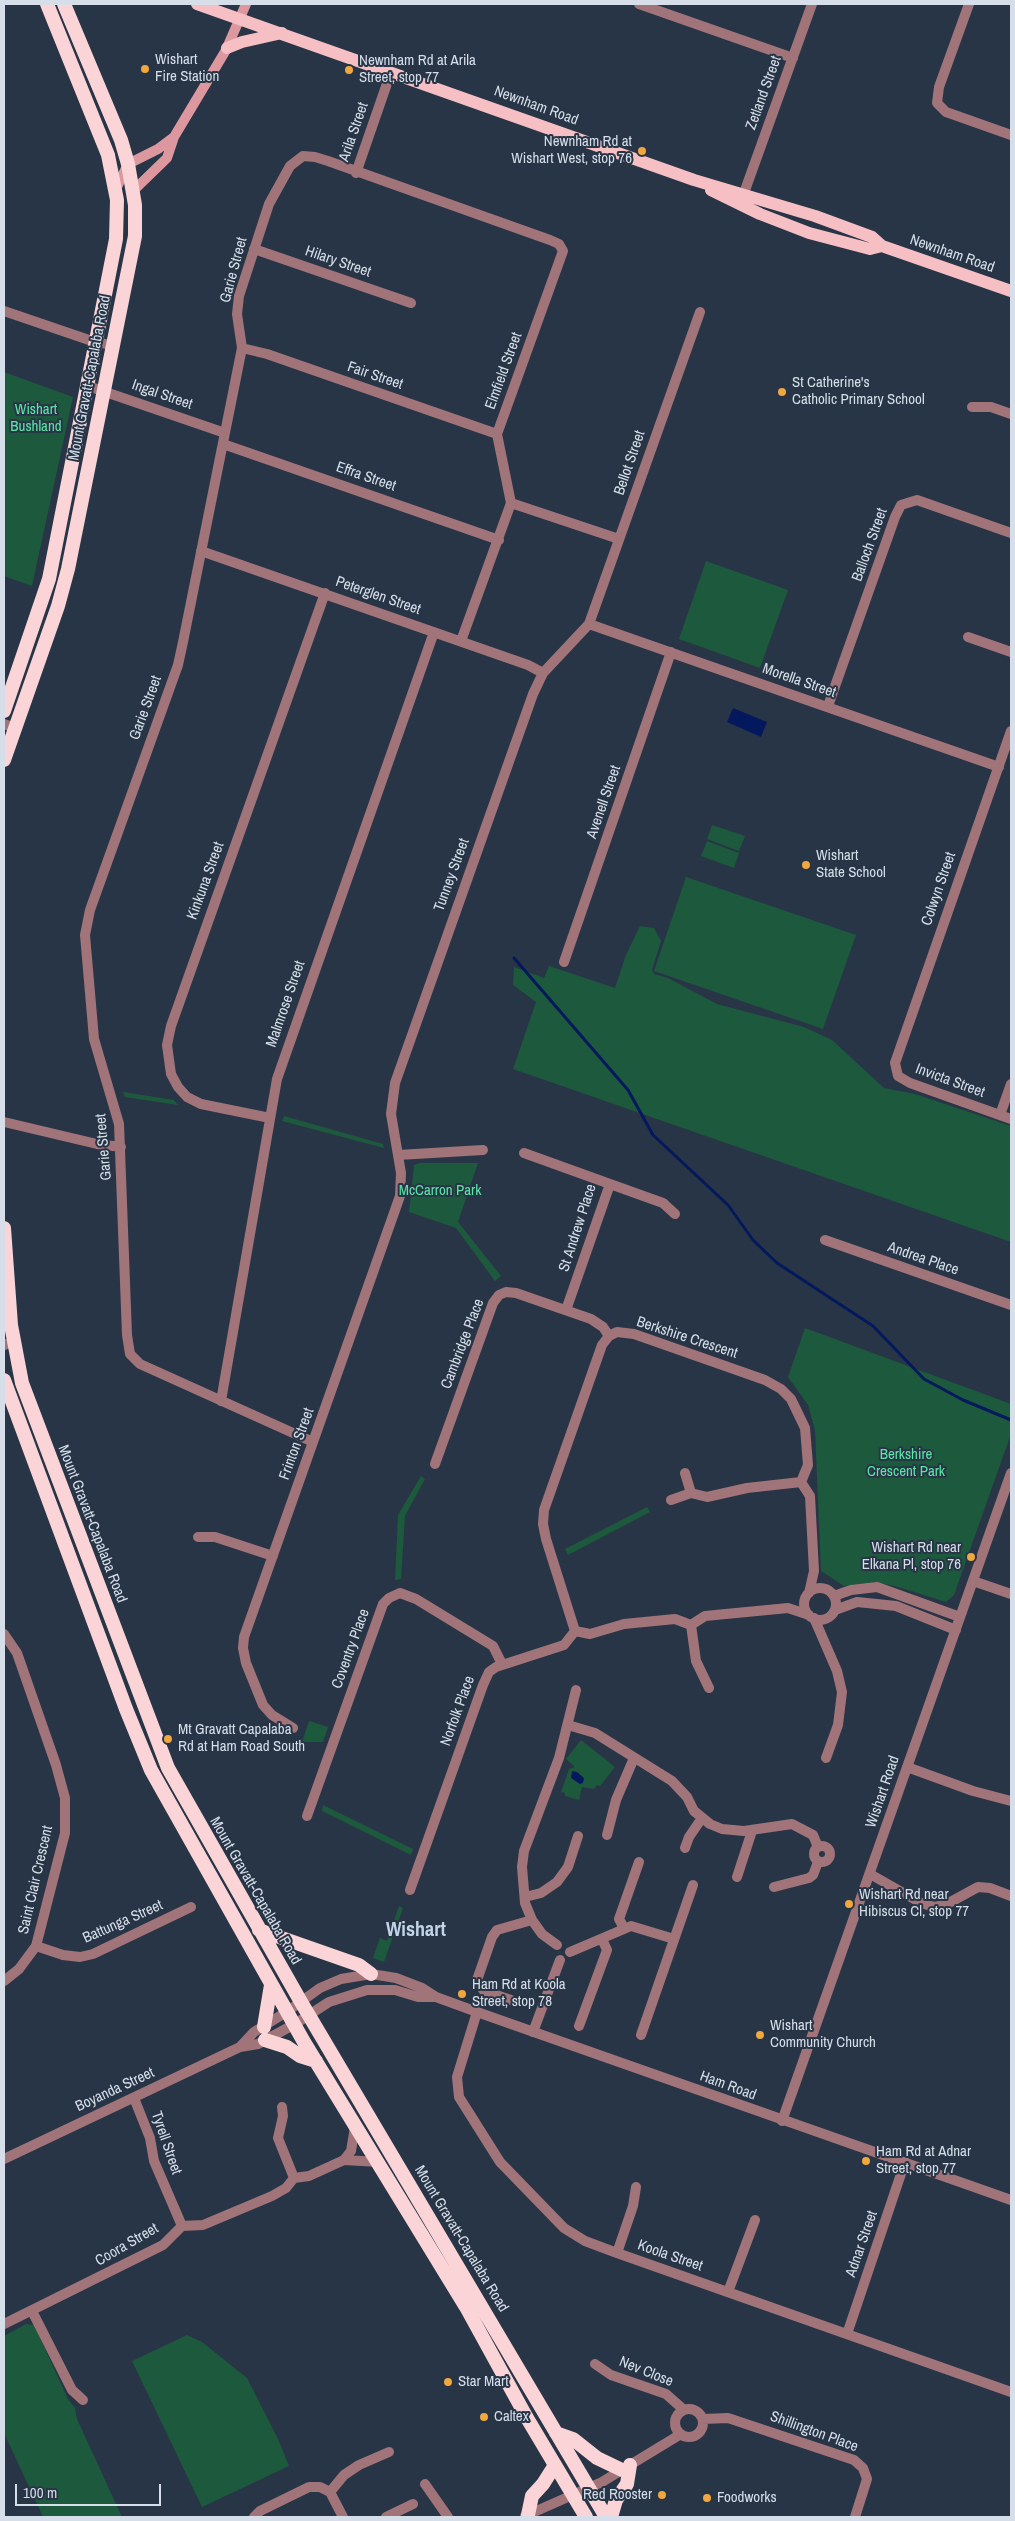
<!DOCTYPE html>
<html>
<head>
<meta charset="utf-8">
<style>
  body { margin:0 }
  #map { position:relative; width:1015px; height:2521px; overflow:hidden; background:#283546; font-family:"Archivo Narrow",sans-serif }
  canvas { display:block }
  .frame { position:absolute; inset:0; border:5px solid #d5dee9; pointer-events:none }
  .scale { position:absolute; left:15px; top:2484px; width:146px; height:22px; box-sizing:border-box; border:2px solid #d5dee9; border-top:0; padding-left:6px; font-size:15px; line-height:18px; white-space:nowrap; color:#d5dee9; -webkit-text-stroke:4px #283546; paint-order:stroke }
</style>
</head>
<body>
<div id="map">
<canvas width="1015" height="2521"></canvas>
<div class="frame"></div>
<div class="scale">100 m</div>
</div>
<script>
const c = document.querySelector('canvas').getContext('2d');
c.lineJoin = 'round';
function fill(path, color) {
  c.fillStyle = color;
  c.fill(path, 'evenodd');
}
function toPath(rows) {
  const path = new Path2D();
  for (const r of rows) {
    if (r.length === 3) {
      path.moveTo(r[0] + r[2], r[1]);
      path.arc(r[0], r[1], r[2], 0, 2 * Math.PI);
      continue;
    }
    path.moveTo(r[0], r[1]);
    for (let i = 2; i < r.length; i += 2) path.lineTo(r[i], r[i + 1]);
  }
  return path;
}
function stroke(path, color, width, dash) {
  c.strokeStyle = color;
  c.lineWidth = width;
  c.lineCap = dash ? 'butt' : 'round';
  c.setLineDash(dash || []);
  c.stroke(path);
}
function write(font, color, halo, rows, align = 'center') {
  c.font = font + ' "Archivo Narrow",sans-serif';
  c.lineWidth = 4;
  c.setLineDash([]);
  c.textBaseline = 'middle';
  c.strokeStyle = halo;
  c.fillStyle = color;
  for (const [text, x, y, turn = 0] of rows) {
    c.save();
    c.translate(x, y);
    c.rotate((+turn || 0) * Math.PI / 180);
    c.textAlign = isNaN(turn) ? turn : align;
    if (halo) c.strokeText(text, 0, 0);
    c.fillText(text, 0, 0);
    c.restore();
  }
}
const green = toPath([
  [4,372,73,397,32,586,4,576],
  [706,561,788,590,760,668,679,639],
  [712,825,745,836,739,851,707,839],
  [707,841,739,853,734,868,701,856],
  [686,877,856,935,823,1029,654,971],
  [640,926,654,928,661,941,652,970,654,974,668,978,717,1004,804,1027,832,1040,884,1088,915,1094,1011,1126,1011,1242,513,1069,536,1002,513,985,514,967,544,978,549,966,615,988,626,955],
  [123,1092,174,1100,178,1105,125,1097],
  [284,1116,383,1144,384,1148,282,1121],
  [420,1163,478,1163,458,1222,501,1276,495,1281,456,1228,409,1212,414,1165],
  [805,1328,1011,1404,1011,1434,954,1595,946,1602,898,1587,876,1582,844,1586,821,1571,815,1430,808,1405,788,1377],
  [421,1476,425,1479,405,1516,401,1579,395,1580,398,1515],
  [647,1507,650,1512,568,1555,565,1549],
  [309,1721,328,1727,323,1742,302,1742],
  [581,1740,615,1767,600,1786,597,1785,594,1789,582,1787,579,1800,565,1796,565,1793,561,1792,569,1769,575,1767,566,1759],
  [323,1805,413,1849,411,1855,322,1811],
  [399,1906,403,1908,384,1962,373,1958,380,1938,387,1941],
  [26,2324,34,2325,68,2399,75,2408,77,2419,122,2517,43,2517,4,2433,4,2336],
  [187,2335,202,2342,247,2378,278,2439,289,2466,202,2507,132,2361]
]);
const water = toPath([
  [733,708,767,722,761,737,727,722],
  [572,1771,577,1772,584,1778,583,1783,580,1784,571,1778]
]);
const stream = toPath([
  [514,958,628,1090,653,1135,728,1205,753,1240,777,1263,873,1326,924,1379,963,1400,1011,1420]
]);
const minor = toPath([
  [639,4,793,58],
  [969,4,939,87,937,103,946,112,1011,135],
  [356,173,391,72],
  [744,193,812,4],
  [254,249,411,303],
  [4,311,89,340,114,346],
  [242,348,267,354,497,434],
  [88,386,225,433],
  [972,407,991,407,1011,414],
  [223,444,499,540],
  [511,503,619,539],
  [201,551,528,665,543,673],
  [589,624,999,767],
  [968,637,1011,652],
  [828,706,895,517,901,505,917,500,1011,533],
  [4,724,15,728],
  [1011,731,895,1063,898,1076,910,1083,1011,1119],
  [564,962,671,652],
  [1000,1115,1011,1084],
  [270,1118,201,1104,187,1097,178,1087,171,1074,167,1045,171,1026,325,593],
  [4,1122,97,1144,121,1147],
  [524,1153,610,1184,566,1310],
  [398,1155,483,1150],
  [610,1184,663,1203,675,1214],
  [825,1240,1011,1305],
  [221,1401,277,1079,434,632],
  [313,1442,140,1364,130,1354,127,1335,119,1124,94,1039,85,935,90,910,178,665,183,642,242,348,237,314,239,296,269,204,290,166,303,156,315,157,328,161,550,240,559,244,563,251,497,434,511,503,461,641],
  [435,1464,493,1303,499,1295,506,1292,516,1293,591,1319,603,1327,609,1336],
  [691,1493,707,1497,747,1488,801,1482],
  [671,1500,691,1493,685,1473],
  [198,1537,215,1537,273,1556],
  [973,1581,1011,1594],
  [820,1604,16],
  [834,1596,851,1590,877,1587,960,1617],
  [835,1610,857,1602,896,1606,956,1630],
  [814,1618,837,1671,842,1692,838,1725,826,1758],
  [691,1625,696,1661,709,1688],
  [575,1631,546,1539,543,1524,544,1510,602,1345,609,1336,617,1332,634,1334,765,1380,781,1389,791,1399,805,1428,808,1465,801,1482,810,1496,814,1571,809,1593],
  [4,1634,17,1653,56,1765,65,1798,65,1833,36,1946,19,1969,4,1981],
  [568,1725,595,1733,672,1781,687,1797,694,1811,710,1824,722,1829,744,1831,792,1824,813,1835,818,1847],
  [293,1728,272,1715,263,1705,246,1663,243,1648,244,1637,400,1196,401,1173,391,1114,395,1083,533,694,543,673,589,624,700,312],
  [907,1767,973,1791,1011,1801],
  [307,1816,383,1604,389,1598,400,1593,416,1599,493,1646,502,1664],
  [607,1835,616,1800,634,1758],
  [822,1854,8],
  [685,1848,689,1837,702,1818],
  [870,1874,921,1903,934,1907,945,1905,978,1887,990,1888,1011,1896],
  [737,1877,752,1831],
  [774,1887,809,1878,813,1875,818,1862],
  [410,1890,483,1685,489,1672,496,1667,564,1645,575,1631,590,1634,624,1624,675,1619,691,1625,705,1616,788,1608,809,1615],
  [525,1897,541,1893,557,1882,568,1867,578,1836],
  [624,1928,619,1919,639,1862],
  [557,1945,542,1934,532,1920,525,1903,522,1867,524,1851,559,1758,576,1690],
  [36,1946,63,1955,80,1957,93,1954,191,1907],
  [570,1952,631,1926,674,1939],
  [511,2000,484,1991,477,1980,492,1937,497,1930,532,1920],
  [477,2012,457,2077,459,2097,500,2162,564,2228,585,2241,617,2253,1011,2392],
  [579,2026,607,1950,602,1939],
  [533,2032,560,1960],
  [641,2035,693,1885],
  [240,2047,254,2032,288,2011],
  [134,2098,150,2138,154,2161,182,2226],
  [282,2107,283,2116,278,2138,294,2178],
  [782,2121,1011,1473],
  [4,2159,240,2047,258,2044,295,2024],
  [344,2160,379,2162],
  [617,2253,633,2206,636,2187],
  [728,2292,755,2220],
  [32,2311,72,2390,83,2400],
  [4,2324,163,2245,182,2226,203,2225,272,2196,286,2188,294,2178,309,2176,344,2160,351,2151,355,2127],
  [847,2334,905,2162],
  [595,2364,611,2375,666,2394,684,2410],
  [689,2423,14],
  [703,2419,728,2418,854,2460,863,2468,867,2479,855,2517],
  [425,2484,448,2517],
  [330,2492,344,2475,359,2465,389,2452],
  [525,2516,602,2482,681,2434],
  [254,2517,260,2511,309,2487,320,2487,330,2492,343,2517],
  [386,2517,413,2504]
]);
const tertiary = toPath([
  [4,1345,13,1342],
  [288,2011,320,1988,341,1979,371,1974,396,1978,422,1988,436,1997,477,2012,1011,2200],
  [295,2024,329,2002,367,1990,395,1990,418,1997,435,1997]
]);
const secondary = toPath([
  [116,189,128,164,158,149,174,137],
  [133,191,167,158,174,137,226,50,246,4]
]);
const primary = toPath([
  [197,4,694,180,815,216,872,237,882,246,1011,291],
  [227,48,242,42,282,33],
  [711,190,760,214,809,233,870,249,882,246]
]);
const trunk = toPath([
  [4,711,49,579,116,239,117,200,108,155,47,4],
  [4,760,58,606,68,569,135,236,135,205,128,164,121,140,64,4],
  [4,1228,11,1325,22,1383,168,1768,301,2002,606,2517],
  [4,1380,126,1709,151,1770,304,2042,466,2307,527,2418,586,2517],
  [259,1930,359,1965,371,1974],
  [264,2027,271,1985],
  [265,2040,287,2047,300,2056,316,2061],
  [556,2433,573,2439,597,2458,622,2470],
  [528,2515,532,2496,543,2484,555,2465],
  [611,2517,616,2500,627,2484,630,2465]
]);
const markers = [
  [145,69,5,"#efa73e"],
  [349,70,5,"#efa73e"],
  [642,151,5,"#efa73e"],
  [782,392,5,"#efa73e"],
  [806,865,5,"#efa73e"],
  [971,1557,5,"#efa73e"],
  [168,1739,5,"#efa73e"],
  [849,1904,5,"#efa73e"],
  [462,1994,5,"#efa73e"],
  [760,2035,5,"#efa73e"],
  [866,2161,5,"#efa73e"],
  [448,2382,5,"#efa73e"],
  [484,2417,5,"#efa73e"],
  [662,2495,5,"#efa73e"],
  [707,2498,5,"#efa73e"]
];
const poiNames = [
  ["Wishart",155,60],
  ["Fire Station",155,77],
  ["Newnham Rd at Arila",359,61],
  ["Street, stop 77",359,78],
  ["Newnham Rd at",632,142,"right"],
  ["Wishart West, stop 76",632,159,"right"],
  ["St Catherine's",792,383],
  ["Catholic Primary School",792,400],
  ["Wishart",816,856],
  ["State School",816,873],
  ["Wishart Rd near",961,1548,"right"],
  ["Elkana Pl, stop 76",961,1565,"right"],
  ["Mt Gravatt Capalaba",178,1730],
  ["Rd at Ham Road South",178,1747],
  ["Wishart Rd near",859,1895],
  ["Hibiscus Cl, stop 77",859,1912],
  ["Ham Rd at Koola",472,1985],
  ["Street, stop 78",472,2002],
  ["Wishart",770,2026],
  ["Community Church",770,2043],
  ["Ham Rd at Adnar",876,2152],
  ["Street, stop 77",876,2169],
  ["Star Mart",458,2382],
  ["Caltex",494,2417],
  ["Red Rooster",652,2495,"right"],
  ["Foodworks",717,2498]
];
const streetNames = [
  ["Zetland Street",764,93,-70],
  ["Newnham Road",536,106,20],
  ["Arila Street",354,132,-71],
  ["Newnham Road",952,254,19],
  ["Hilary Street",338,262,19],
  ["Garie Street",234,270,-75],
  ["Elmfield Street",504,371,-70],
  ["Fair Street",375,376,19],
  ["Mount Gravatt-Capalaba Road",90,378,-79],
  ["Ingal Street",162,395,19],
  ["Bellot Street",630,463,-71],
  ["Effra Street",366,477,19],
  ["Balloch Street",870,545,-70],
  ["Peterglen Street",378,596,19],
  ["Morella Street",799,681,19],
  ["Garie Street",146,708,-70],
  ["Avenell Street",604,802,-71],
  ["Tunney Street",452,875,-70],
  ["Kinkuna Street",206,881,-70],
  ["Colwyn Street",939,889,-71],
  ["Malmrose Street",286,1004,-71],
  ["Invicta Street",950,1081,20],
  ["Garie Street",104,1147,-95],
  ["St Andrew Place",578,1228,-72],
  ["Andrea Place",923,1259,19],
  ["Berkshire Crescent",687,1338,18],
  ["Cambridge Place",463,1344,-69],
  ["Frinton Street",297,1444,-70],
  ["Mount Gravatt-Capalaba Road",92,1524,69],
  ["Coventry Place",351,1649,-70],
  ["Norfolk Place",458,1711,-70],
  ["Wishart Road",883,1792,-71],
  ["Saint Clair Crescent",36,1880,-77],
  ["Mount Gravatt-Capalaba Road",255,1891,60],
  ["Battunga Street",123,1922,-24],
  ["Ham Road",728,2086,20],
  ["Boyanda Street",115,2090,-25],
  ["Tyrell Street",166,2143,71],
  ["Mount Gravatt-Capalaba Road",461,2239,59],
  ["Adnar Street",862,2244,-71],
  ["Coora Street",127,2245,-30],
  ["Koola Street",670,2256,19],
  ["Nev Close",646,2372,22],
  ["Shillington Place",814,2432,20]
];
const parkNames = [
  ["Wishart",36,410],
  ["Bushland",36,427],
  ["McCarron Park",440,1191],
  ["Berkshire",906,1455],
  ["Crescent Park",906,1472]
];
const districtNames = [
  ["Wishart",416,1931]
];
fill(green, '#1d593d');
fill(water, '#04195d');
stroke(stream, '#04195d', 3);
stroke(minor, '#a07479', 10);
stroke(tertiary, '#a07479', 10);
stroke(secondary, '#dd989f', 10);
stroke(primary, '#f6bfc4', 12);
stroke(trunk, '#fad4d6', 14);
for (const [x, y, r, color] of markers) {
  const dot = new Path2D();
  dot.arc(x, y, r, 0, 2 * Math.PI);
  c.fillStyle = color;
  c.fill(dot);
  stroke(dot, '#283546', 2);
}
write('15px', '#d5dee9', '#283546', poiNames, 'left');
write('15px', '#d5dee9', '#283546', streetNames);
write('15px', '#5ae7a5', '#283546', parkNames);
write('bold 20px', '#c3d4e9', '#283546', districtNames);
</script>
</body>
</html>
